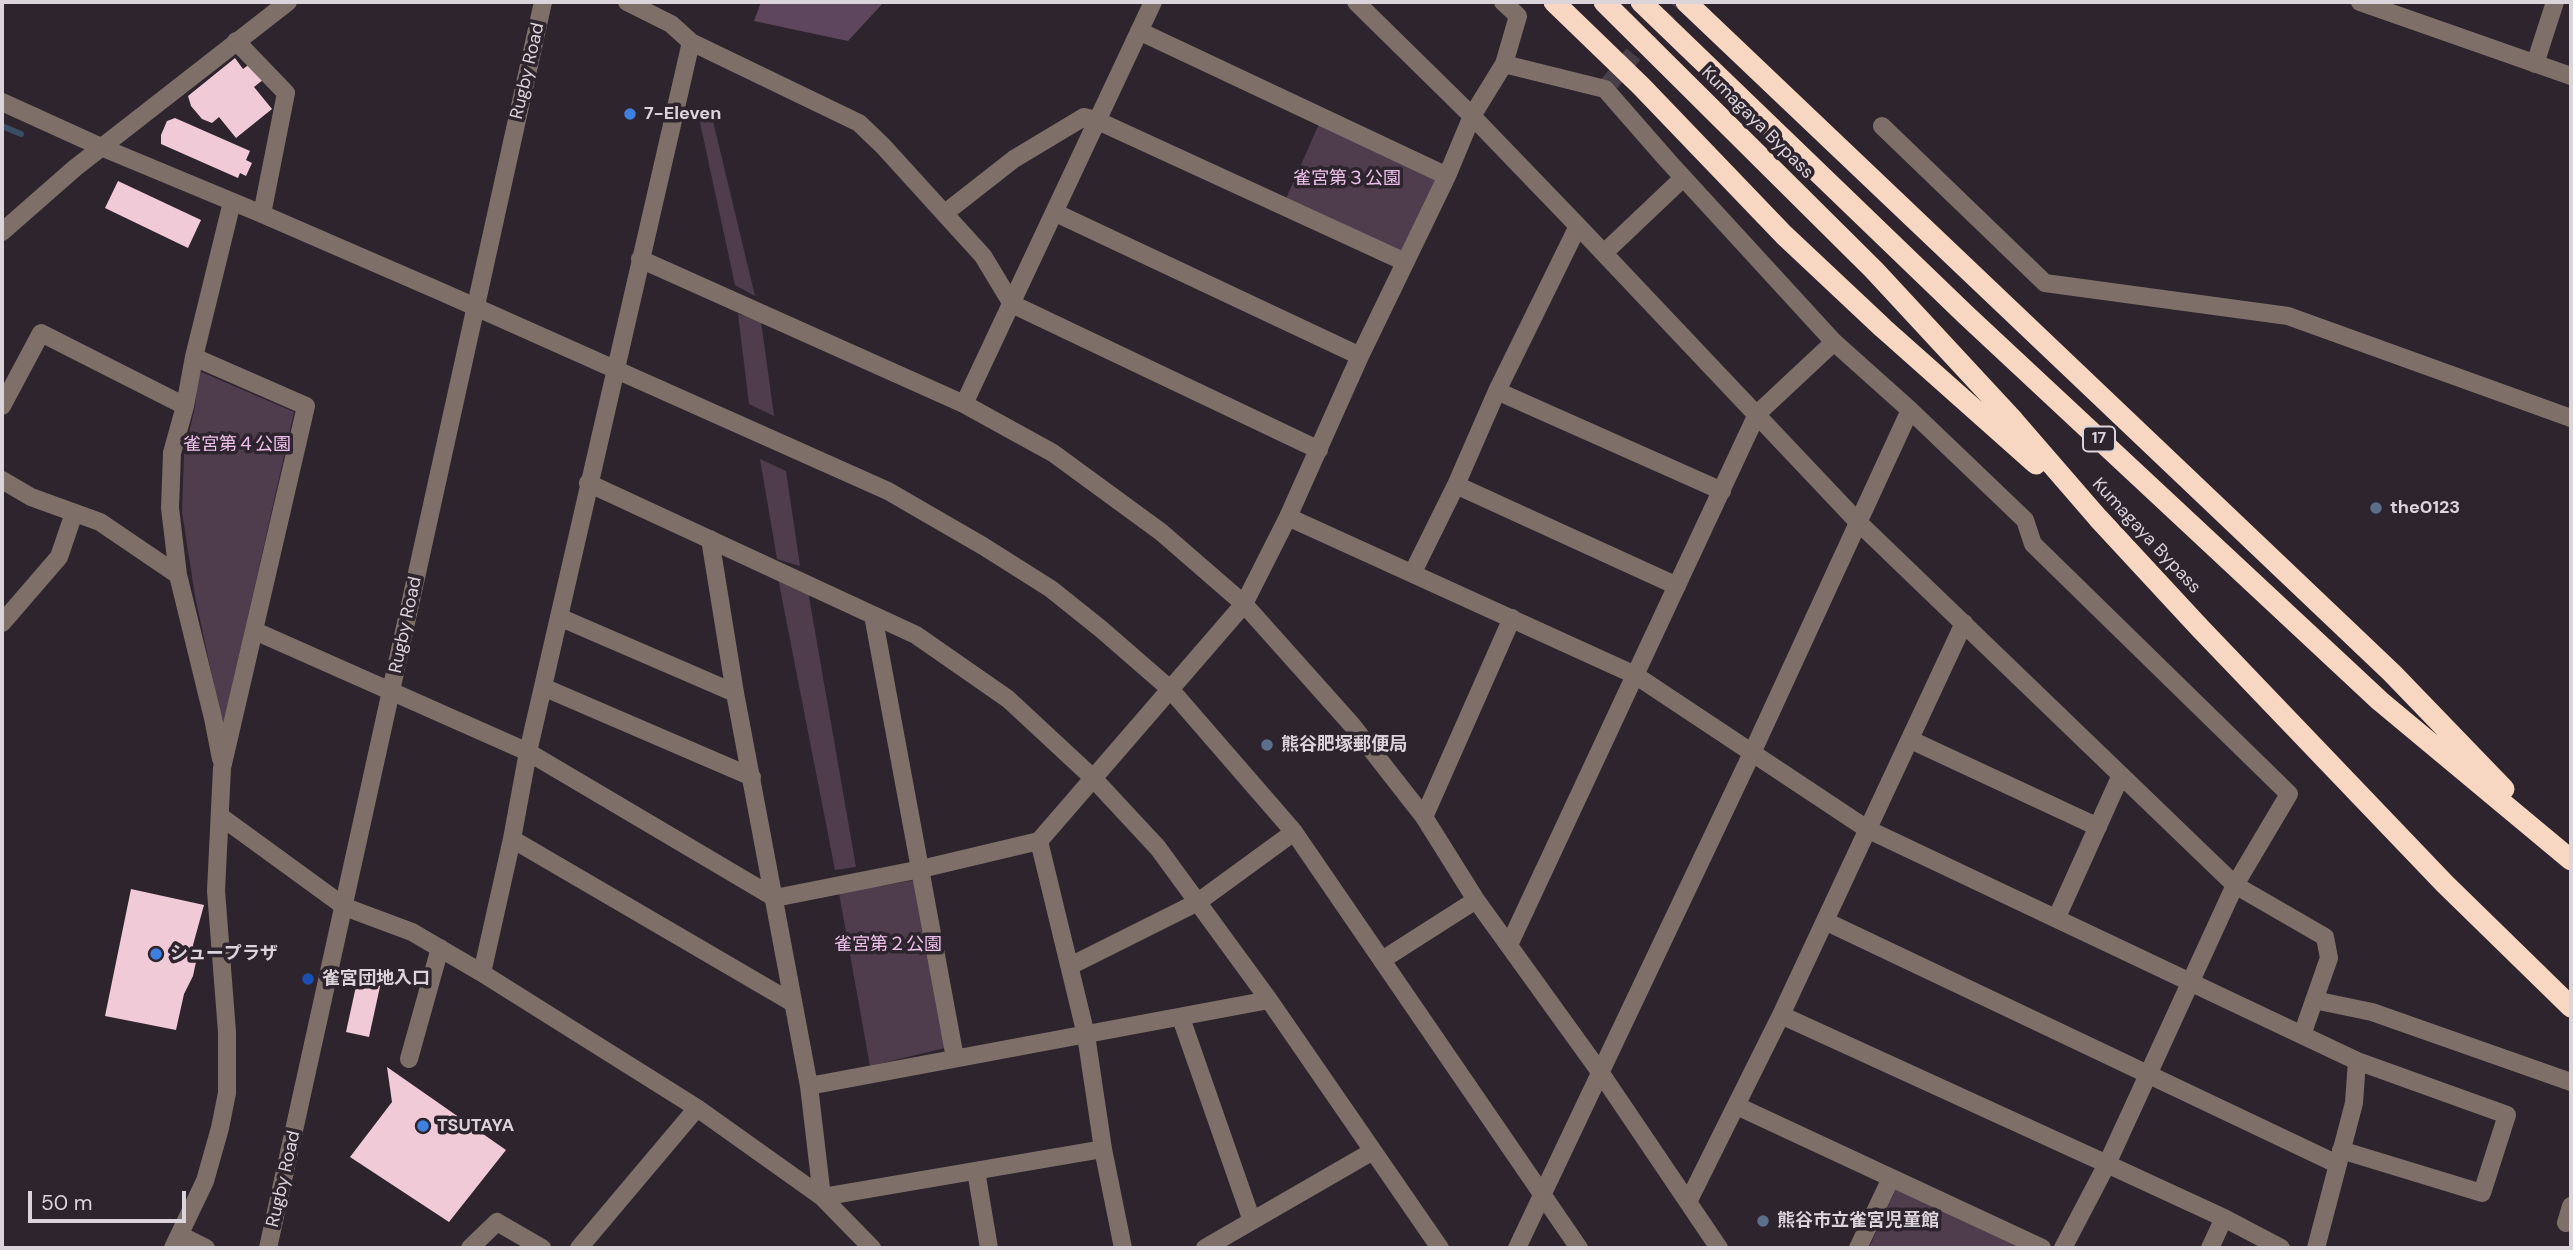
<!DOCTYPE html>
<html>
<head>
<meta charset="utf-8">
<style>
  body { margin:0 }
  #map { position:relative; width:2573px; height:1250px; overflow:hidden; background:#2e242e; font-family:"DM Sans",sans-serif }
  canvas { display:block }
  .frame { position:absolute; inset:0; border:4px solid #dbd4da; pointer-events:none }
  .scale { position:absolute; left:28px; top:1191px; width:158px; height:32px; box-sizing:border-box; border:4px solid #dbd4da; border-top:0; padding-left:9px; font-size:21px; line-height:24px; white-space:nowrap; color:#dbd4da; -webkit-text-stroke:5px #2e242e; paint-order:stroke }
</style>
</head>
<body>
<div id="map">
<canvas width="2573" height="1250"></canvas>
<div class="frame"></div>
<div class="scale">50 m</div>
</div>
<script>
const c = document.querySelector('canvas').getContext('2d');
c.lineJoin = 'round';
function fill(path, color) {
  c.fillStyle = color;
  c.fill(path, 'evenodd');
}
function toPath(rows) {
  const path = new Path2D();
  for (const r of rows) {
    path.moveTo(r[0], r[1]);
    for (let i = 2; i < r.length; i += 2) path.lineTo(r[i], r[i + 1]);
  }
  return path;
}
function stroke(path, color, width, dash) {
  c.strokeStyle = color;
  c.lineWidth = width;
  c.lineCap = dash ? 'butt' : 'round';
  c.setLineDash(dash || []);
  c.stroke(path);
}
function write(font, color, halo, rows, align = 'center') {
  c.font = font + ' "DM Sans","Noto Sans JP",sans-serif';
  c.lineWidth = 7;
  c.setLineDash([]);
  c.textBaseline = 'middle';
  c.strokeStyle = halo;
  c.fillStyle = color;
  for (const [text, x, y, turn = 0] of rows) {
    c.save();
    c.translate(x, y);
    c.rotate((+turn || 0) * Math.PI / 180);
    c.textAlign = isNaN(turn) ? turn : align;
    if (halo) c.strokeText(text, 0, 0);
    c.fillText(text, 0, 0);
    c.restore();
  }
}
const green = toPath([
  [698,113,711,113,755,296,735,285],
  [1322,117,1441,173,1401,254,1285,201],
  [738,314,761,321,774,416,749,404],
  [199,371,294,412,223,727,195,596,182,512,184,455,195,407],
  [760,459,786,471,800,566,777,559],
  [778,578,808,591,856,867,835,870],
  [916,880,945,1048,870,1066,839,893],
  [1896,1189,2024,1248,1869,1248]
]);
const forest = toPath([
  [761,2,884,2,848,41,754,21]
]);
const stream = toPath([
  [2,126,21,134]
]);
const building = toPath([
  [235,58,243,69,251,63,264,79,254,87,272,109,236,138,219,117,212,123,202,119,191,106,188,96],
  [175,118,250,151,246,160,252,163,246,176,240,173,238,178,161,144,161,135,167,121],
  [118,181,201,220,188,248,105,208],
  [131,889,204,905,193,945,196,962,193,976,184,994,176,1030,105,1016],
  [358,977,381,982,369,1037,346,1032],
  [387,1067,506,1150,449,1222,350,1157,392,1102]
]);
const minorTunnel = toPath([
  [1605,89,1676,2]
]);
const minor = toPath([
  [627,2,671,24,691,42,859,123,883,146,983,256,1012,304,1319,450],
  [1356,2,1472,116,1578,226,1857,521,2235,885,2325,937,2329,958,2302,1035,2357,1061,2507,1115,2482,1193,2341,1150],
  [2360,2,2571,76],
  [1139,31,1447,176],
  [236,41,286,93,262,214],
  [1504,64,1605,89,1668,161,1834,342,1910,410,2025,520,2033,544,2289,794,2235,885,2107,1164,2063,1248],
  [2535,64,2555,2],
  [2,102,101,147,262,214,444,293,888,491,983,546,1051,589,1101,629,1170,689,1294,832,1579,1248],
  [1882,126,2045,283,2288,316,2571,418],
  [945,213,1014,159,1084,117,1096,120,1405,262],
  [1056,213,1360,356],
  [2,232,75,168,288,2],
  [1604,253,1683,178],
  [640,259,964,404,1053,453,1161,532,1244,604,1352,725,1424,817,1476,900],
  [1497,391,1722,491],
  [964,404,1153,2],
  [2,406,41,333,185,406],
  [2,480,31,497,100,522,178,575],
  [588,483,916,635,1008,699,1092,777,1158,848,1269,1000,1440,1248],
  [1456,485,1677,586],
  [1288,517,1635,675,1867,829,2302,1035],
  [710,539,735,693,809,1086,822,1197],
  [1413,572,1456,485,1497,391,1578,226],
  [873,615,955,1058],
  [559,617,735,693],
  [2,623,59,557,74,513],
  [255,631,528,752,775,898,921,869,1039,841,1244,604,1288,517,1360,356,1447,176,1472,116,1504,64,1518,16,1503,2],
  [543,687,752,777],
  [1911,740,2098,827],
  [221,759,213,718,178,575,170,508,172,453,185,406,194,357,232,202],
  [220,816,345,907,412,932,482,973,697,1108,822,1197,872,1248],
  [1424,817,1512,618],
  [512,839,793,1003],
  [1039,841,1086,1035,1103,1149,1123,1248],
  [2057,917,2121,775],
  [1825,921,2337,1164],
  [1509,945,1757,414,1834,342],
  [1382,960,1476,900,1600,1072,1719,1248],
  [1070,966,1198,902,1294,832],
  [482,973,512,839,528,752,691,42],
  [2314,1000,2372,1012,2571,1082],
  [1781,1015,2107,1164,2224,1218,2281,1248],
  [1181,1018,1252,1221],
  [409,1059,440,948],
  [809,1086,1269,1000],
  [1737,1106,2042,1248],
  [976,1171,989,1248],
  [822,1197,1103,1149],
  [1688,1202,1781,1015,1964,623],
  [2566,1223,2571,1206],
  [180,1235,206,1248],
  [173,1248,205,1181,220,1128,227,1093,227,1032,216,891,222,768,306,406,194,357],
  [268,1248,543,2],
  [470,1248,497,1222,542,1248],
  [579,1248,697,1108],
  [1205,1248,1373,1151],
  [1517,1248,1752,753,1910,410],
  [1858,1248,1891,1178],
  [2210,1248,2224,1218],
  [2316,1248,2354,1103,2357,1061]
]);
const highway = toPath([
  [1554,2,1641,86,1784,235,1883,328,2036,464],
  [1604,2,1874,270,2014,421,2098,518,2199,627,2445,884,2571,1007],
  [1641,2,1966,315,2380,701,2571,860],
  [1686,2,2392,673,2504,789]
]);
const markers = [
  [630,114,7,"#3f7fe0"],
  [2376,508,7,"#5c6f8a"],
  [1267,745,7,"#5c6f8a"],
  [156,954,7,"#3f7fe0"],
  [308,979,7,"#1a4fb4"],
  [423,1126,7,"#3f7fe0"],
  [1763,1221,7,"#5c6f8a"]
];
const shields = [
  [2099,439,32]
];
const shieldNames = [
  ["17",2099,439]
];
const streetNames = [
  ["Rugby Road",528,71,-77],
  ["Kumagaya Bypass",1757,123,45],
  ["Kumagaya Bypass",2146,536,47],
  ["Rugby Road",406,625,-78],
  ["Rugby Road",284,1179,-77]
];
const poiNames = [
  ["7-Eleven",644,114],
  ["the0123",2390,508],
  ["熊谷肥塚郵便局",1281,745],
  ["シュープラザ",170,954],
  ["雀宮団地入口",322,979],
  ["TSUTAYA",437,1126],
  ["熊谷市立雀宮児童館",1777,1221]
];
const parkNames = [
  ["雀宮第３公園",1347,179],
  ["雀宮第４公園",237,445],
  ["雀宮第２公園",888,945]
];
fill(green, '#4f3d4e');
fill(forest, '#5e475d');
stroke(stream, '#394f66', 6);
fill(building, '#f0cad7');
stroke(minorTunnel, '#483e48', 18, [18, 9]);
stroke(minor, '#7e7068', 18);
stroke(highway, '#f8d7c2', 21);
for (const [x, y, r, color] of markers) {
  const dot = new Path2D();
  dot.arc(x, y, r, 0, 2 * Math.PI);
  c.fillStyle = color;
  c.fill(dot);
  stroke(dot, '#2e242e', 2.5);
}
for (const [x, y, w] of shields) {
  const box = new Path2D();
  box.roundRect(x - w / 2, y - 12.5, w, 25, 5);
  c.fillStyle = '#2e242e';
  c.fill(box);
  stroke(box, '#dbd4da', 2);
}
write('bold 16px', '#dbd4da', null, shieldNames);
write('18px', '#dbd4da', '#2e242e', streetNames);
write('bold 18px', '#dbd4da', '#2e242e', poiNames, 'left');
write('18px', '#eec1ec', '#2e242e', parkNames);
</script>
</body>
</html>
